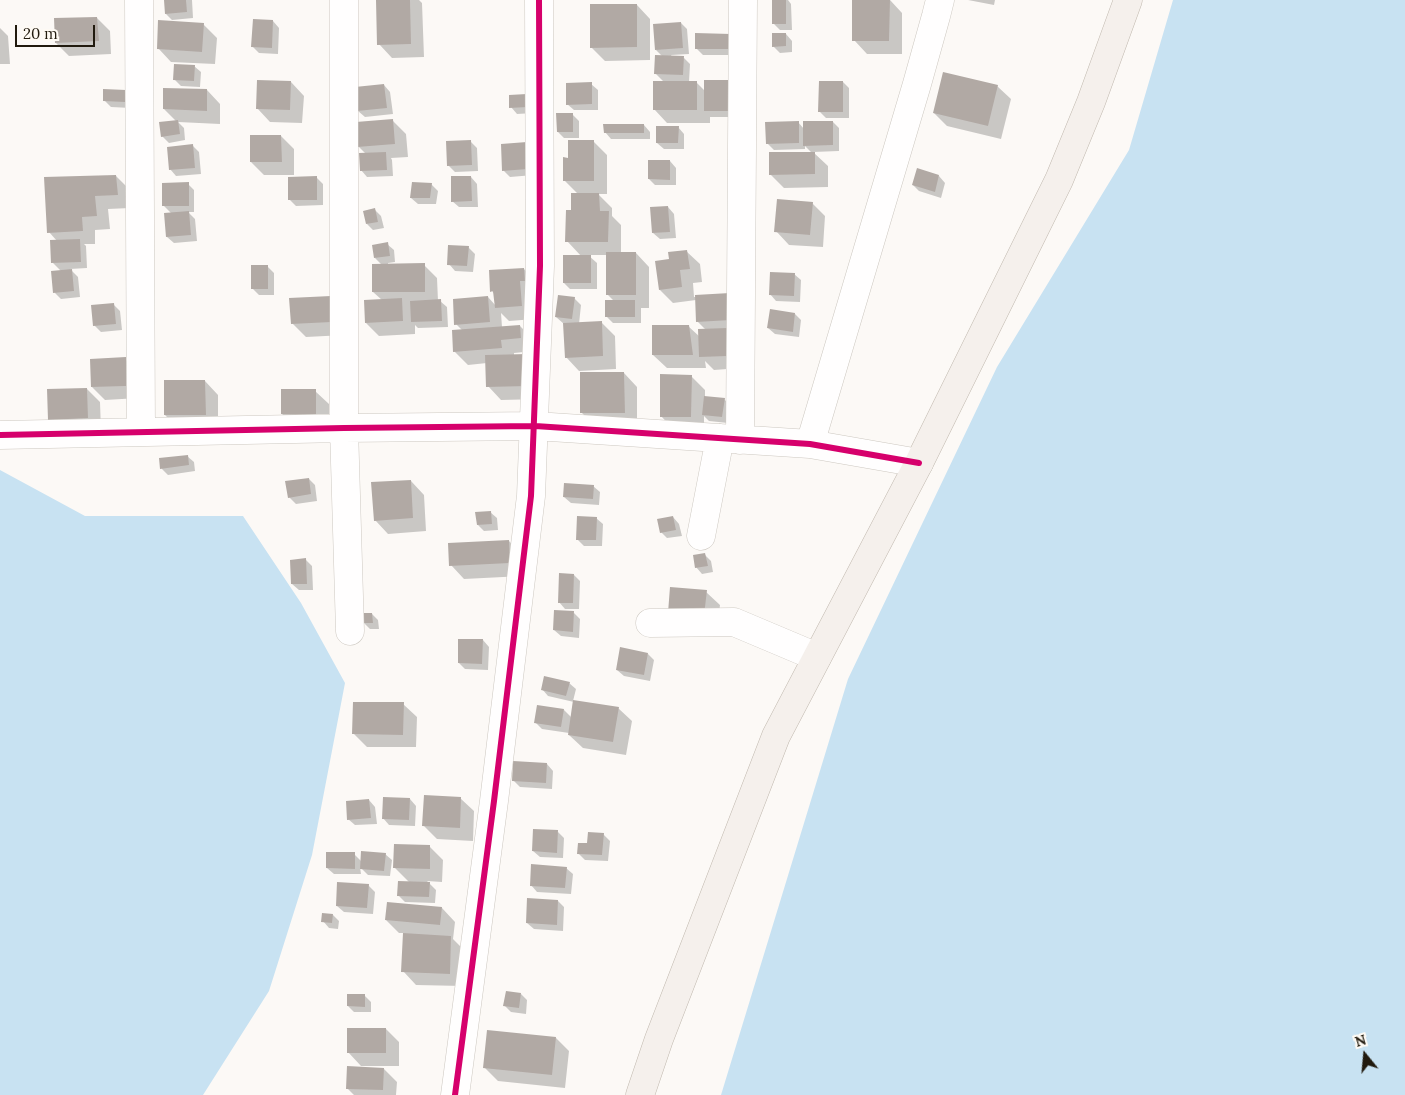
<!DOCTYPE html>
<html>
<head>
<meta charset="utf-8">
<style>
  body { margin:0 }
  #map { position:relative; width:1405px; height:1095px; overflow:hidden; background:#fcf9f6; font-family:Lora,serif }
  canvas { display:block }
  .north { position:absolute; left:1340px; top:1030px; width:50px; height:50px; -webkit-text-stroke:4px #fefaf4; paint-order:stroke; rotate:343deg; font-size:14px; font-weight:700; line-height:20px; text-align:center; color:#211a0e }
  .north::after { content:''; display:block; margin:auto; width:18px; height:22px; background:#211a0e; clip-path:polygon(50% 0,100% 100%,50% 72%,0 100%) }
  .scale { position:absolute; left:15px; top:25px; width:80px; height:22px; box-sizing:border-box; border:2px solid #211a0e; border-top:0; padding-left:6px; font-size:15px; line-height:18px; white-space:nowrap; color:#211a0e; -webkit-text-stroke:4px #fefaf4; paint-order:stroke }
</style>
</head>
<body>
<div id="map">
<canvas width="1405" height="1095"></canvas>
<div class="north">N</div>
<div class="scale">20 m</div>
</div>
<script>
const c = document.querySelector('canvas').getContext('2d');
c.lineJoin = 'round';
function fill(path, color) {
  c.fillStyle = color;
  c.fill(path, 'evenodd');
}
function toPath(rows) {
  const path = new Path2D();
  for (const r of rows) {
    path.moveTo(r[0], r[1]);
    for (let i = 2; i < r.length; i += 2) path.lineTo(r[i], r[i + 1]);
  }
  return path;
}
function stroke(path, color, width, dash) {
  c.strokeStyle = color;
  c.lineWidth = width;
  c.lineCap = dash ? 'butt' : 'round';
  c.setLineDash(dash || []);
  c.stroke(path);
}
const water = toPath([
  [1173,0,1405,0,1405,1095,721,1095,848,679,997,367,1129,150],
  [0,470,85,516,243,516,301,603,345,683,312,855,269,991,203,1095,0,1095]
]);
const shadow = toPath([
  [165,0,192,0,193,18,172,20,166,14],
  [377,0,419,0,422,3,424,57,392,58,379,44],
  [773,0,788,0,791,4,792,30,780,30,774,24],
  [853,0,890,0,902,13,902,54,867,54,854,40],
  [968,0,995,0,994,5],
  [637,5,650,19,650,60,605,61,591,47],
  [97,18,110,31,111,54,69,56,56,43],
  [254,20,273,21,279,28,278,54,259,53,252,46],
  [681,23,687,29,689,54,671,55,672,57,684,58,690,64,689,82,696,82,705,91,727,82,734,88,734,117,710,117,710,123,667,123,654,109,664,82,655,73,663,57,656,50],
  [203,24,217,38,215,64,171,62,158,48],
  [0,28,8,36,10,64,0,64],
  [786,34,792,41,792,52,780,53,773,46],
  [730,35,737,55,703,55,696,48],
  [194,66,201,72,200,87,181,86,175,80],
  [291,82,304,96,302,123,270,122,257,108],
  [843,82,849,88,849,118,826,118,820,112],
  [591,84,598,90,598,110,574,110,567,104],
  [384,85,390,92,393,114,365,117,358,111],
  [997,86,1011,99,1001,139,947,126,934,113],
  [207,90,220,104,220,124,178,122,184,128,185,140,169,143,162,136,177,122,164,109],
  [125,91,131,108,111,107,104,100],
  [527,95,534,113,517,114,511,107],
  [572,114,579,121,579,138,564,138,558,132],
  [393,121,406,134,408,157,391,158,392,160,393,176,367,177,361,170,366,154,358,146],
  [798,122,804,129,833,122,839,128,839,151,813,152,828,166,828,187,784,188,770,174,812,153,805,146,805,149,774,150,767,143],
  [644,125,650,132,650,139,611,139,605,132],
  [678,127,684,134,684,149,664,149,657,143],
  [281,136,294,149,294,175,264,175,251,162],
  [471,142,477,148,478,171,455,172,448,165],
  [594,142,607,155,607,194,598,194,612,208,612,216,621,225,621,253,636,253,649,267,649,308,641,308,641,323,613,323,607,317,614,301,607,294,607,255,588,255,597,263,597,289,570,289,564,283,582,257,567,241,572,211,578,194,564,180,569,159],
  [502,145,534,175,510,177,504,171],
  [193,146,199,152,201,174,176,176,170,169],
  [670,161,676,168,676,185,655,185,649,179],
  [116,176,129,189,130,208,108,209,110,229,95,230,95,244,84,244,86,246,87,268,70,269,78,277,80,297,61,299,55,293,61,271,53,263,57,241,49,232],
  [939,176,945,183,941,198,919,191,913,185],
  [471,177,477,184,478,207,459,207,452,201],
  [317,178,323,184,323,205,296,206,289,199],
  [188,184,194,190,194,212,188,212,195,219,197,241,174,243,167,237,172,214,164,206],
  [431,184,438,191,436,204,418,204,411,198],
  [812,203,825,216,823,247,789,245,776,231],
  [668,207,674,214,676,238,660,239,653,233],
  [375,210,381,216,384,228,373,230,367,224],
  [387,244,394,250,395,262,388,263,388,265,424,265,437,278,438,301,440,301,447,307,448,327,418,328,415,325,415,334,379,336,366,323,382,300,373,292,382,265,375,258],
  [468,247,475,254,473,272,455,271,449,264],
  [686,251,700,264,702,282,693,283,694,297,729,295,741,368,714,370,705,361,706,368,667,368,653,355,688,326,700,337,706,330,697,321,696,300,673,303,660,290,670,260],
  [267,266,274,273,274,295,259,295,252,288],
  [524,269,537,283,535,319,509,321,501,313,502,327,520,326,533,339,534,351,514,353,514,355,542,399,501,400,488,386,487,363,468,365,454,351,462,330,456,324,488,297,496,306,495,295,492,291],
  [794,274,801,280,800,302,776,301,770,294],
  [330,297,345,335,306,337,292,323],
  [574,298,581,305,579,324,601,322,615,336,616,369,579,371,566,357,564,324,556,317],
  [113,304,120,311,122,330,101,332,94,325],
  [795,314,801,320,799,337,775,334,768,328],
  [125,359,139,372,139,398,105,400,92,387],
  [624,373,637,387,637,426,595,426,582,413],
  [691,376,705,390,705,398,724,399,730,405,728,423,709,421,704,416,704,430,674,430,661,416],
  [205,381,218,395,218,428,178,428,165,415],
  [87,389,100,402,101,431,63,432,49,419],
  [315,391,329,404,329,428,296,427,282,414],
  [187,456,194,462,195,471,168,475,162,469,160,459],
  [309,479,315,485,317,501,296,504,289,497],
  [411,481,424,495,426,531,388,534,375,520],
  [593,486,600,492,599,505,571,503,564,497],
  [490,512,497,518,498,530,484,531,478,525],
  [673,517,679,524,682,536,667,538,661,532],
  [596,518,603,524,602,546,584,546,577,539],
  [509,541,522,555,523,576,464,579,451,565],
  [705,555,711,561,713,572,702,574,696,567],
  [306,560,312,566,313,590,299,590,292,584],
  [574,575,580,581,579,609,565,609,559,602],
  [706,592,720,605,717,629,683,626],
  [574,613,580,619,579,638,561,636,554,630],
  [372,614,378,620,379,629,370,629,364,623],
  [483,640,489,647,488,670,465,669,459,663],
  [648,654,654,660,650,681,624,676,617,670],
  [569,683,576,689,573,701,618,708,632,721,626,755,583,748,569,735,569,733,542,729,535,722,564,710,572,718,574,702,548,696,542,689],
  [403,704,417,717,416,747,367,747,353,733],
  [547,764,553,771,552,789,520,787,513,780],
  [460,798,474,811,473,841,437,839,424,826],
  [410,799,416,806,415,826,389,825,383,818],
  [369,800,375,807,377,824,355,825,348,819],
  [558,832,564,838,563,858,540,857,533,851],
  [603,834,610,841,608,861,585,860,578,853,588,845],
  [430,847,443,860,442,882,427,881,436,890,435,903,405,902,399,896,410,883,394,867],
  [354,854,362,862,385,854,392,860,390,876,368,875,360,867,361,874,334,874,327,868],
  [566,868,573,874,571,894,537,892,531,885],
  [368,885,375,892,373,914,344,912,337,906],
  [558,901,564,907,563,931,534,929,527,923],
  [442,908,455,922,453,939,464,950,463,986,416,985,403,971,404,933,399,933,386,920],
  [333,915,339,921,338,929,329,928,323,921],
  [521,994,527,1000,526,1014,511,1012,505,1006],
  [364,995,371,1002,371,1012,354,1012,348,1006],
  [386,1029,399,1042,399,1066,361,1066,348,1052],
  [556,1038,569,1051,565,1088,498,1081,485,1068],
  [384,1069,397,1082,396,1095,354,1095,347,1088]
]);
const building = toPath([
  [164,0,186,0,187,12,165,14],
  [376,0,410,0,411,44,377,45],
  [772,0,786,0,786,24,772,24],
  [852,0,890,0,889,41,852,41],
  [590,4,637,4,637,47,590,48],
  [97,17,99,41,55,43,54,18],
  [253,19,273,20,272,48,251,47],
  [158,20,204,23,202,52,157,49],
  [681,22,683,48,655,50,653,24],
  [695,33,731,34,731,49,695,49],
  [772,33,786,33,786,46,772,47],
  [655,55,684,56,683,75,654,74],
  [174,64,195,65,194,81,173,80],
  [943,72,998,85,988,126,933,113],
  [257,80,291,81,290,110,256,109],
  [704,80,728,80,728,111,704,111],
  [653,81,697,81,697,110,653,110],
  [819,81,843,81,843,112,818,112],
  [592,82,592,104,566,105,566,83],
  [384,84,387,108,357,111,355,87],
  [163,88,207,89,207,111,163,109],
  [103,89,126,90,125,102,103,101],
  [527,94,528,107,509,108,509,95],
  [556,113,573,113,573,132,557,132],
  [393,119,395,144,357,147,356,122],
  [178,120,180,134,161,137,159,122],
  [799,121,799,143,766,144,765,122],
  [803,121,833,121,833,145,803,146],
  [603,124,644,124,644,133,604,133],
  [656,126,679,126,678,143,656,143],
  [250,135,281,135,282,162,250,162],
  [471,140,472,165,447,166,446,141],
  [568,140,594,140,594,181,563,181,563,157,568,158],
  [527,142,528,169,502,171,501,144],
  [193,144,195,168,169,170,167,147],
  [386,152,387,170,360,171,359,153],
  [769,152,815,152,815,174,769,175],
  [648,160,670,160,670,180,648,179],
  [917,168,939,175,935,192,912,185],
  [116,175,118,195,95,196,97,216,82,217,83,231,47,233,44,177],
  [317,176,317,200,288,200,288,177],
  [451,176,471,176,472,201,451,202],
  [189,182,189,206,162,206,162,183],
  [412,182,432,183,430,198,410,198],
  [571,193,599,193,600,211,609,211,608,242,565,242,566,210,571,210],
  [777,199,813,202,810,235,774,232],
  [668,206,670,232,652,233,650,207],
  [375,208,378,222,366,224,363,211],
  [189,211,191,235,166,237,164,213],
  [80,239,81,262,51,263,50,240],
  [388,242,390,256,374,258,372,245],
  [448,245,469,246,467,266,447,265],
  [687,250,690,269,680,270,682,287,659,290,655,261,669,259,668,252],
  [606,252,636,252,636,295,606,295],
  [563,255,591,255,591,283,563,283],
  [425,263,425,292,372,292,372,264],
  [251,265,268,265,268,289,251,289],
  [524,268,525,281,520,281,522,306,495,308,493,291,490,292,489,270],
  [72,269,74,291,53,293,51,271],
  [770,272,795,273,794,296,769,295],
  [730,293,731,320,696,322,695,295],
  [558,295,575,297,572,319,555,317],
  [331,296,332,322,291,324,289,298],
  [488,296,490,322,454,325,453,299],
  [402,298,403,321,365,323,364,300],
  [441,299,442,321,411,322,410,301],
  [605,300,635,300,635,317,605,317],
  [114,303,116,324,93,326,91,305],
  [770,309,795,313,793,332,767,328],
  [602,321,603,356,565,358,563,323],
  [520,325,521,338,501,340,502,348,453,352,452,330],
  [652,325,689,325,693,355,652,355],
  [727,328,728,356,699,357,698,329],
  [528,354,529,386,486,387,485,355],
  [126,357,126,386,91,387,90,359],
  [580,372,624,372,625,413,580,413],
  [660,374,692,375,691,417,660,417],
  [164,380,205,380,206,415,164,415],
  [87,388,88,418,48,420,47,389],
  [281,389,316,389,316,415,281,414],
  [704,396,725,398,722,417,702,415],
  [188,455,189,465,160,469,159,458],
  [309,478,311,494,288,498,285,481],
  [411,480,413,518,374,521,371,482],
  [564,483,594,485,593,499,563,497],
  [491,511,492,524,477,525,475,512],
  [577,516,597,517,596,540,576,540],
  [673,516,676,530,660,533,657,519],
  [509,540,510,563,449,566,448,543],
  [705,553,708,566,695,568,693,555],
  [306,558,307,584,291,584,290,560],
  [559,573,574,574,573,603,558,603],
  [670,587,707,590,704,616,668,613],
  [554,610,574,611,573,632,553,630],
  [362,613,372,613,373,623,363,623],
  [458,639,483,639,482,664,458,663],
  [620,647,648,653,644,675,616,670],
  [544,676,570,682,566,696,541,690],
  [573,700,619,707,613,742,568,735],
  [353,702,404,702,403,735,352,734],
  [537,705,564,709,561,727,534,723],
  [513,761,547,763,546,783,512,781],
  [424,795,461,797,460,828,422,826],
  [383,797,410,798,409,820,382,819],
  [369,799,371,818,347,820,346,801],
  [533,829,558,830,557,853,532,851],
  [588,832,604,833,602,855,577,854,578,843,587,843],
  [394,844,430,845,430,869,393,868],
  [361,851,386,853,384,871,360,869],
  [326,852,355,852,355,869,326,868],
  [531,864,567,867,565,888,530,886],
  [398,881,430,882,429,897,397,896],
  [337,882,369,884,367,908,336,906],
  [527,898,558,900,557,925,526,923],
  [387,902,442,907,440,925,385,920],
  [322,913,333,914,332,923,321,922],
  [403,933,451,936,450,974,401,972],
  [506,991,521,993,519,1008,503,1006],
  [347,994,365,994,365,1007,347,1006],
  [347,1028,386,1028,386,1053,347,1053],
  [487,1030,556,1037,552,1075,483,1068],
  [347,1066,384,1068,383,1090,346,1089]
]);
const minor = toPath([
  [139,0,141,431],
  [344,0,344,428,350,631],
  [0,435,344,428,535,426,810,444,919,463],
  [740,440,743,0],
  [810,444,917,84,936,16,940,0],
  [701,536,720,438],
  [650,623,734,622,817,657],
  [455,1095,494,801,531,496,540,266,539,0]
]);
const major = toPath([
  [640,1095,659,1039,776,736,919,463,1059,180,1091,102,1128,0]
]);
const cycleway = toPath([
  [0,435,344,428,535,426,810,444,919,463],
  [455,1095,494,801,531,496,540,266,539,0]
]);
fill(water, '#c8e2f2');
fill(shadow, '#0003');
fill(building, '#b1a9a4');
stroke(minor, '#cdc8c1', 29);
stroke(major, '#c1b9af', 29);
stroke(minor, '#fffefe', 28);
stroke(major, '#f5f0ec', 28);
stroke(cycleway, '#d6006c', 6);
</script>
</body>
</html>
